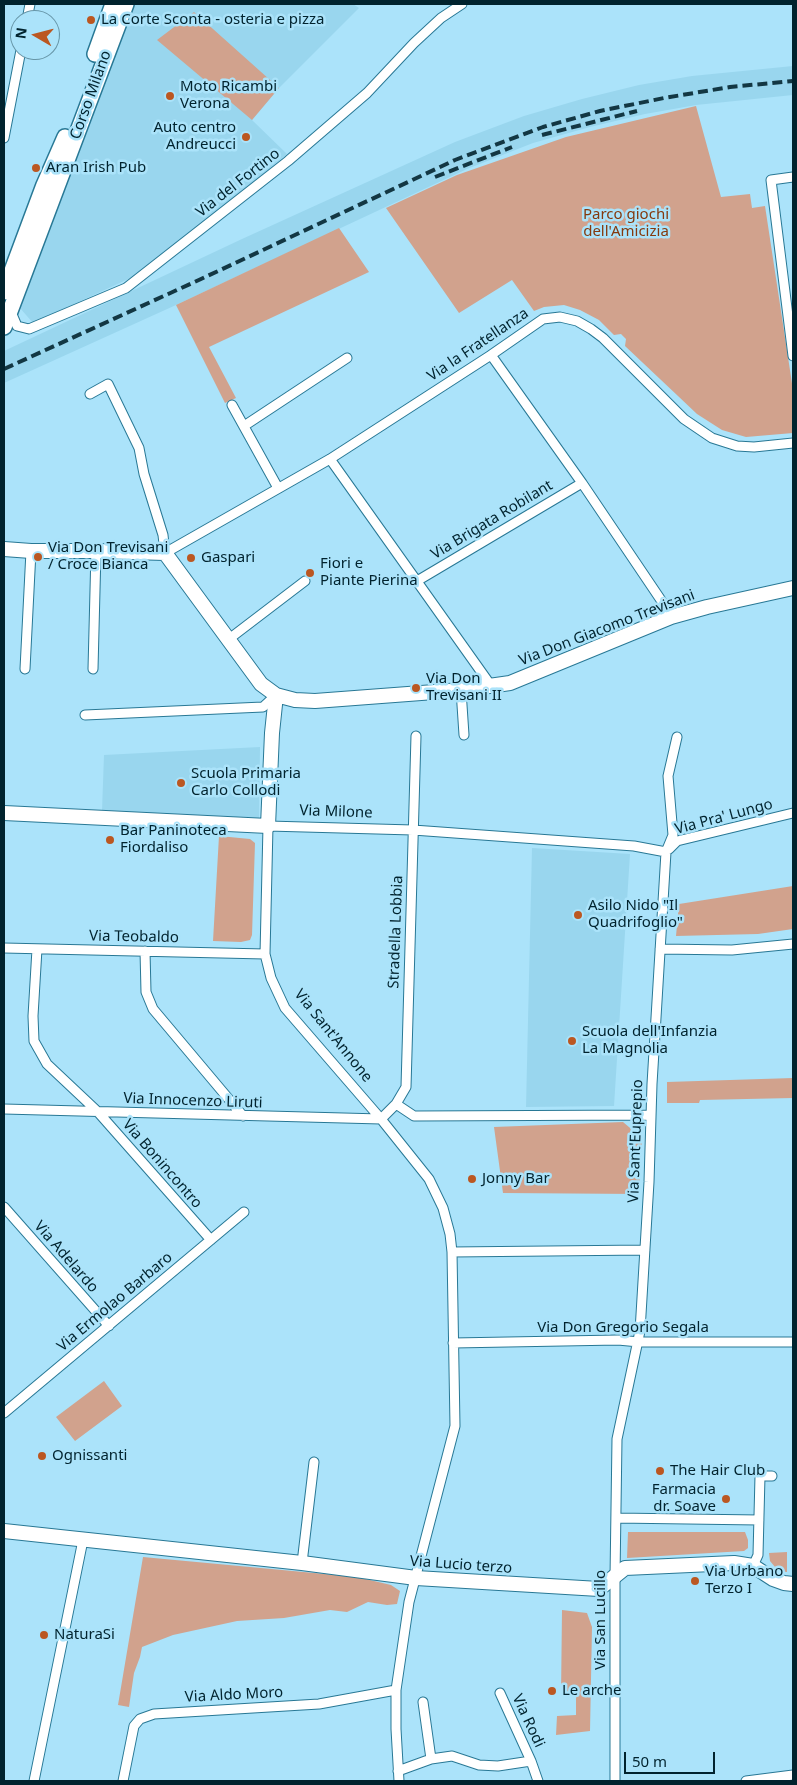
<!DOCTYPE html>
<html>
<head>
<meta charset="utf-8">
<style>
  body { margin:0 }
  #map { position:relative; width:797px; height:1785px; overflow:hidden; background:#abe3fa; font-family:"Noto Sans",sans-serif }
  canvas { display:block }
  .frame { position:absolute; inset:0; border:5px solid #01232e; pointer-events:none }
  .north { position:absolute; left:10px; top:10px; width:50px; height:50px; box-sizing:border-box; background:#abe3fa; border:1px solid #6796a8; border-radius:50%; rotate:278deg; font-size:14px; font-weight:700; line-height:20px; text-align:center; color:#01232e }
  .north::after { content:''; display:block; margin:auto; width:18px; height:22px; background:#bb5721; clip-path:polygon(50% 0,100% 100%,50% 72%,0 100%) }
  .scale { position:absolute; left:624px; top:1752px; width:91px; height:22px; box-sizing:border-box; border:2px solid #01232e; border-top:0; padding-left:6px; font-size:15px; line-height:18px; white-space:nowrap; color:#01232e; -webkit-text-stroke:4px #abe3fa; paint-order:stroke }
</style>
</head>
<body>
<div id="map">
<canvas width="797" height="1785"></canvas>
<div class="frame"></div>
<div class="north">N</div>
<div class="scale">50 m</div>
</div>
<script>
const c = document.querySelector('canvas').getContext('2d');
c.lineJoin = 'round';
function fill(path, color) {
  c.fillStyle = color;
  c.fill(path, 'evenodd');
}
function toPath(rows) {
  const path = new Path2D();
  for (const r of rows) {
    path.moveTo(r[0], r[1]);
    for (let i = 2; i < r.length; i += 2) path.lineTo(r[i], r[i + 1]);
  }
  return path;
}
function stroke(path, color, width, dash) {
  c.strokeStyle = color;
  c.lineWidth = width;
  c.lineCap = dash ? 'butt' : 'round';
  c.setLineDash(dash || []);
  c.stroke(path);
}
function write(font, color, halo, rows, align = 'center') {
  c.font = font + ' "Noto Sans",sans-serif';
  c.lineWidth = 5;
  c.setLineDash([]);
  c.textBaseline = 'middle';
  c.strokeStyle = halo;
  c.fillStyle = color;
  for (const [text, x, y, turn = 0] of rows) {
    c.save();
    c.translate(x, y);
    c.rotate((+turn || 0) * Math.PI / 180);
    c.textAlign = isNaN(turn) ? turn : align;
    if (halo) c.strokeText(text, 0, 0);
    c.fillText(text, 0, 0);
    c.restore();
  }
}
const built = toPath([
  [132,4,353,4,359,8,279,88,252,120,287,154,148,270,33,323,20,308,64,183],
  [793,66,793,95,696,105,645,114,590,127,533,143,467,169,176,305,4,383,4,351,242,239,455,142,524,116,582,99,639,85,692,76],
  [260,747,259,818,102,811,104,755],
  [532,848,630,854,614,1106,526,1107]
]);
const green = toPath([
  [194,12,279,88,252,120,157,40],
  [696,106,721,197,750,194,752,208,765,206,793,390,793,433,746,437,722,430,697,414,678,396,625,346,626,339,621,334,614,335,599,320,580,310,564,305,544,307,534,311,512,280,459,313,386,208,457,175,566,137],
  [339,228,369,272,209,347,236,398,225,403,176,305],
  [219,836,250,839,255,843,252,935,250,940,241,942,213,941],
  [793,886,793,929,758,934,676,936,679,904],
  [793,1078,793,1098,700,1100,699,1103,667,1103,667,1082],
  [623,1122,642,1138,639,1194,503,1193,494,1127],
  [104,1381,122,1406,75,1441,56,1417],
  [628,1532,745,1532,748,1540,748,1548,744,1551,627,1558],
  [787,1552,787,1572,780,1571,775,1567,770,1561,769,1553],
  [143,1557,357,1577,391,1585,400,1591,397,1604,387,1605,368,1602,347,1612,330,1610,284,1618,237,1621,173,1635,142,1647,140,1657,134,1673,129,1707,118,1705],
  [562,1610,587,1613,592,1627,590,1731,556,1735,557,1716,576,1715,576,1696,561,1696]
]);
const street = toPath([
  [27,20,30,4],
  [4,138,21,50],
  [793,177,771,180,793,356],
  [11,312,17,326,29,329,126,288,288,161,367,93,414,43,441,18,462,4],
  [491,355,582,483,669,612,671,617],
  [90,394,108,384,139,448,144,474,163,535,165,553,330,459,491,355,543,319,560,317,577,321,591,329,603,338,684,419,712,438,737,446,754,447,793,443],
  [232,405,278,488],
  [244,426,347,358],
  [330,459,492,687],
  [417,581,582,483],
  [229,639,305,581],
  [25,669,31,551],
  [93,669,96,551],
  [461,690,464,735],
  [85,715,263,707,276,695],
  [669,849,677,841,793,813],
  [4,948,265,954],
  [37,949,33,1016,34,1041,47,1064,98,1112,211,1240],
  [660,949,732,950,793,944],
  [145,951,146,992,153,1009,243,1116],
  [396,1104,414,1116,651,1115],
  [4,1109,381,1119],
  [381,1119,396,1104,406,1087,416,736],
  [4,1207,109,1326],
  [452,1252,645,1250],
  [453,1343,618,1340,639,1342,793,1342],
  [4,1413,244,1212],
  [616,1518,759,1520],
  [302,1563,314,1462],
  [753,1566,758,1555,760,1476,772,1476],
  [500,1693,531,1761,538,1781],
  [423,1702,431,1759],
  [398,1771,431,1759,452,1756,479,1765,498,1766,531,1761],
  [34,1781,83,1540],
  [123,1781,134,1726,140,1719,154,1714,319,1704,396,1690],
  [399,1781,396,1729,396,1690,409,1602,455,1426,452,1252,450,1234,443,1208,429,1179,381,1119,285,1008,271,978,265,954,268,826,413,830,634,846,666,852],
  [615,1781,615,1577,617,1439,640,1331,649,1182,652,1084,666,852,673,835,668,776,677,737],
  [746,1781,793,1775]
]);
const secondary = toPath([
  [4,549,31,551,96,551,165,553,261,684,276,695,295,700,315,701,461,690,510,683,671,617,707,607,793,588],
  [4,813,268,826,272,733,276,695],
  [4,1531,302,1563,416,1578,599,1589,625,1568,734,1563,753,1566,773,1579,784,1583,793,1584]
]);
const primary = toPath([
  [95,54,113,4],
  [4,292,44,185,65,137],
  [4,327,126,4]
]);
const rail = toPath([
  [542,135,637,111],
  [435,177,512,147],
  [4,369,201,279,455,160,543,127,600,111,664,98,730,87,793,81]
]);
const markers = [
  [91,20,5,"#bb5721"],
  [170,96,5,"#bb5721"],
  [246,137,5,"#bb5721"],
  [36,168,5,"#bb5721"],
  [38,557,5,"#bb5721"],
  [191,558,5,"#bb5721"],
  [310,573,5,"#bb5721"],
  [416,688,5,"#bb5721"],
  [181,783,5,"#bb5721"],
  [110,840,5,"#bb5721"],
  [578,915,5,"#bb5721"],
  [572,1041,5,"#bb5721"],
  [472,1179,5,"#bb5721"],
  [42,1456,5,"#bb5721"],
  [660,1471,5,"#bb5721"],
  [726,1499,5,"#bb5721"],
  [695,1581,5,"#bb5721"],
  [44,1635,5,"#bb5721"],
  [552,1691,5,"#bb5721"]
];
const poiNames = [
  ["La Corte Sconta - osteria e pizza",101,20],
  ["Moto Ricambi",180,87],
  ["Verona",180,104],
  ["Auto centro",236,128,"right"],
  ["Andreucci",236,145,"right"],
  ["Aran Irish Pub",46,168],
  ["Via Don Trevisani",48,548],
  ["/ Croce Bianca",48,565],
  ["Gaspari",201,558],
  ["Fiori e",320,564],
  ["Piante Pierina",320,581],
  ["Via Don",426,679],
  ["Trevisani II",426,696],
  ["Scuola Primaria",191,774],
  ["Carlo Collodi",191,791],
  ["Bar Paninoteca",120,831],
  ["Fiordaliso",120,848],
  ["Asilo Nido \"Il",588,906],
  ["Quadrifoglio\"",588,923],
  ["Scuola dell'Infanzia",582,1032],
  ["La Magnolia",582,1049],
  ["Jonny Bar",482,1179],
  ["Ognissanti",52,1456],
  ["The Hair Club",670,1471],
  ["Farmacia",716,1490,"right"],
  ["dr. Soave",716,1507,"right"],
  ["Via Urbano",705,1572],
  ["Terzo I",705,1589],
  ["NaturaSi",54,1635],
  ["Le arche",562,1691]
];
const streetNames = [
  ["Corso Milano",91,95,-70],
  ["Via del Fortino",238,183,-38],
  ["Via la Fratellanza",478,345,-34],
  ["Via Brigata Robilant",492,520,-31],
  ["Via Don Giacomo Trevisani",607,628,-21],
  ["Via Milone",336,812,2],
  ["Via Pra' Lungo",724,817,-15],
  ["Stradella Lobbia",396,932,-88],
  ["Via Teobaldo",134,937,1],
  ["Via Sant'Annone",333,1036,51],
  ["Via Innocenzo Liruti",193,1101,2],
  ["Via Sant'Euprepio",636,1141,-88],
  ["Via Bonincontro",162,1164,49],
  ["Via Adelardo",66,1257,49],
  ["Via Ermolao Barbaro",115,1302,-40],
  ["Via Don Gregorio Segala",623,1328],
  ["Via Lucio terzo",461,1565,4],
  ["Via San Lucillo",601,1620,-90],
  ["Via Aldo Moro",234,1695,-3],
  ["Via Rodi",528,1721,65]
];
const parkNames = [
  ["Parco giochi",626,215],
  ["dell'Amicizia",626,232]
];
fill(built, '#99d6ee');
fill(green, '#d1a28d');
stroke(street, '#287895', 11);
stroke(secondary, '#287895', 16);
stroke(primary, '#287895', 18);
stroke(street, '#fff', 9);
stroke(secondary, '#fff', 14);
stroke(primary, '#fff', 15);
stroke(rail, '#133743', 4, [10, 5]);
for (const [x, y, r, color] of markers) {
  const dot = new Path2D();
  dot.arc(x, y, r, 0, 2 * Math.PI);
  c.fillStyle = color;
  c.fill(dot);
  stroke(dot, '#abe3fa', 2);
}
write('15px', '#01232e', '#abe3fa', poiNames, 'left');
write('15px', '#01232e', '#abe3fa', streetNames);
write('15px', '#85390d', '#abe3fa', parkNames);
</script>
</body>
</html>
